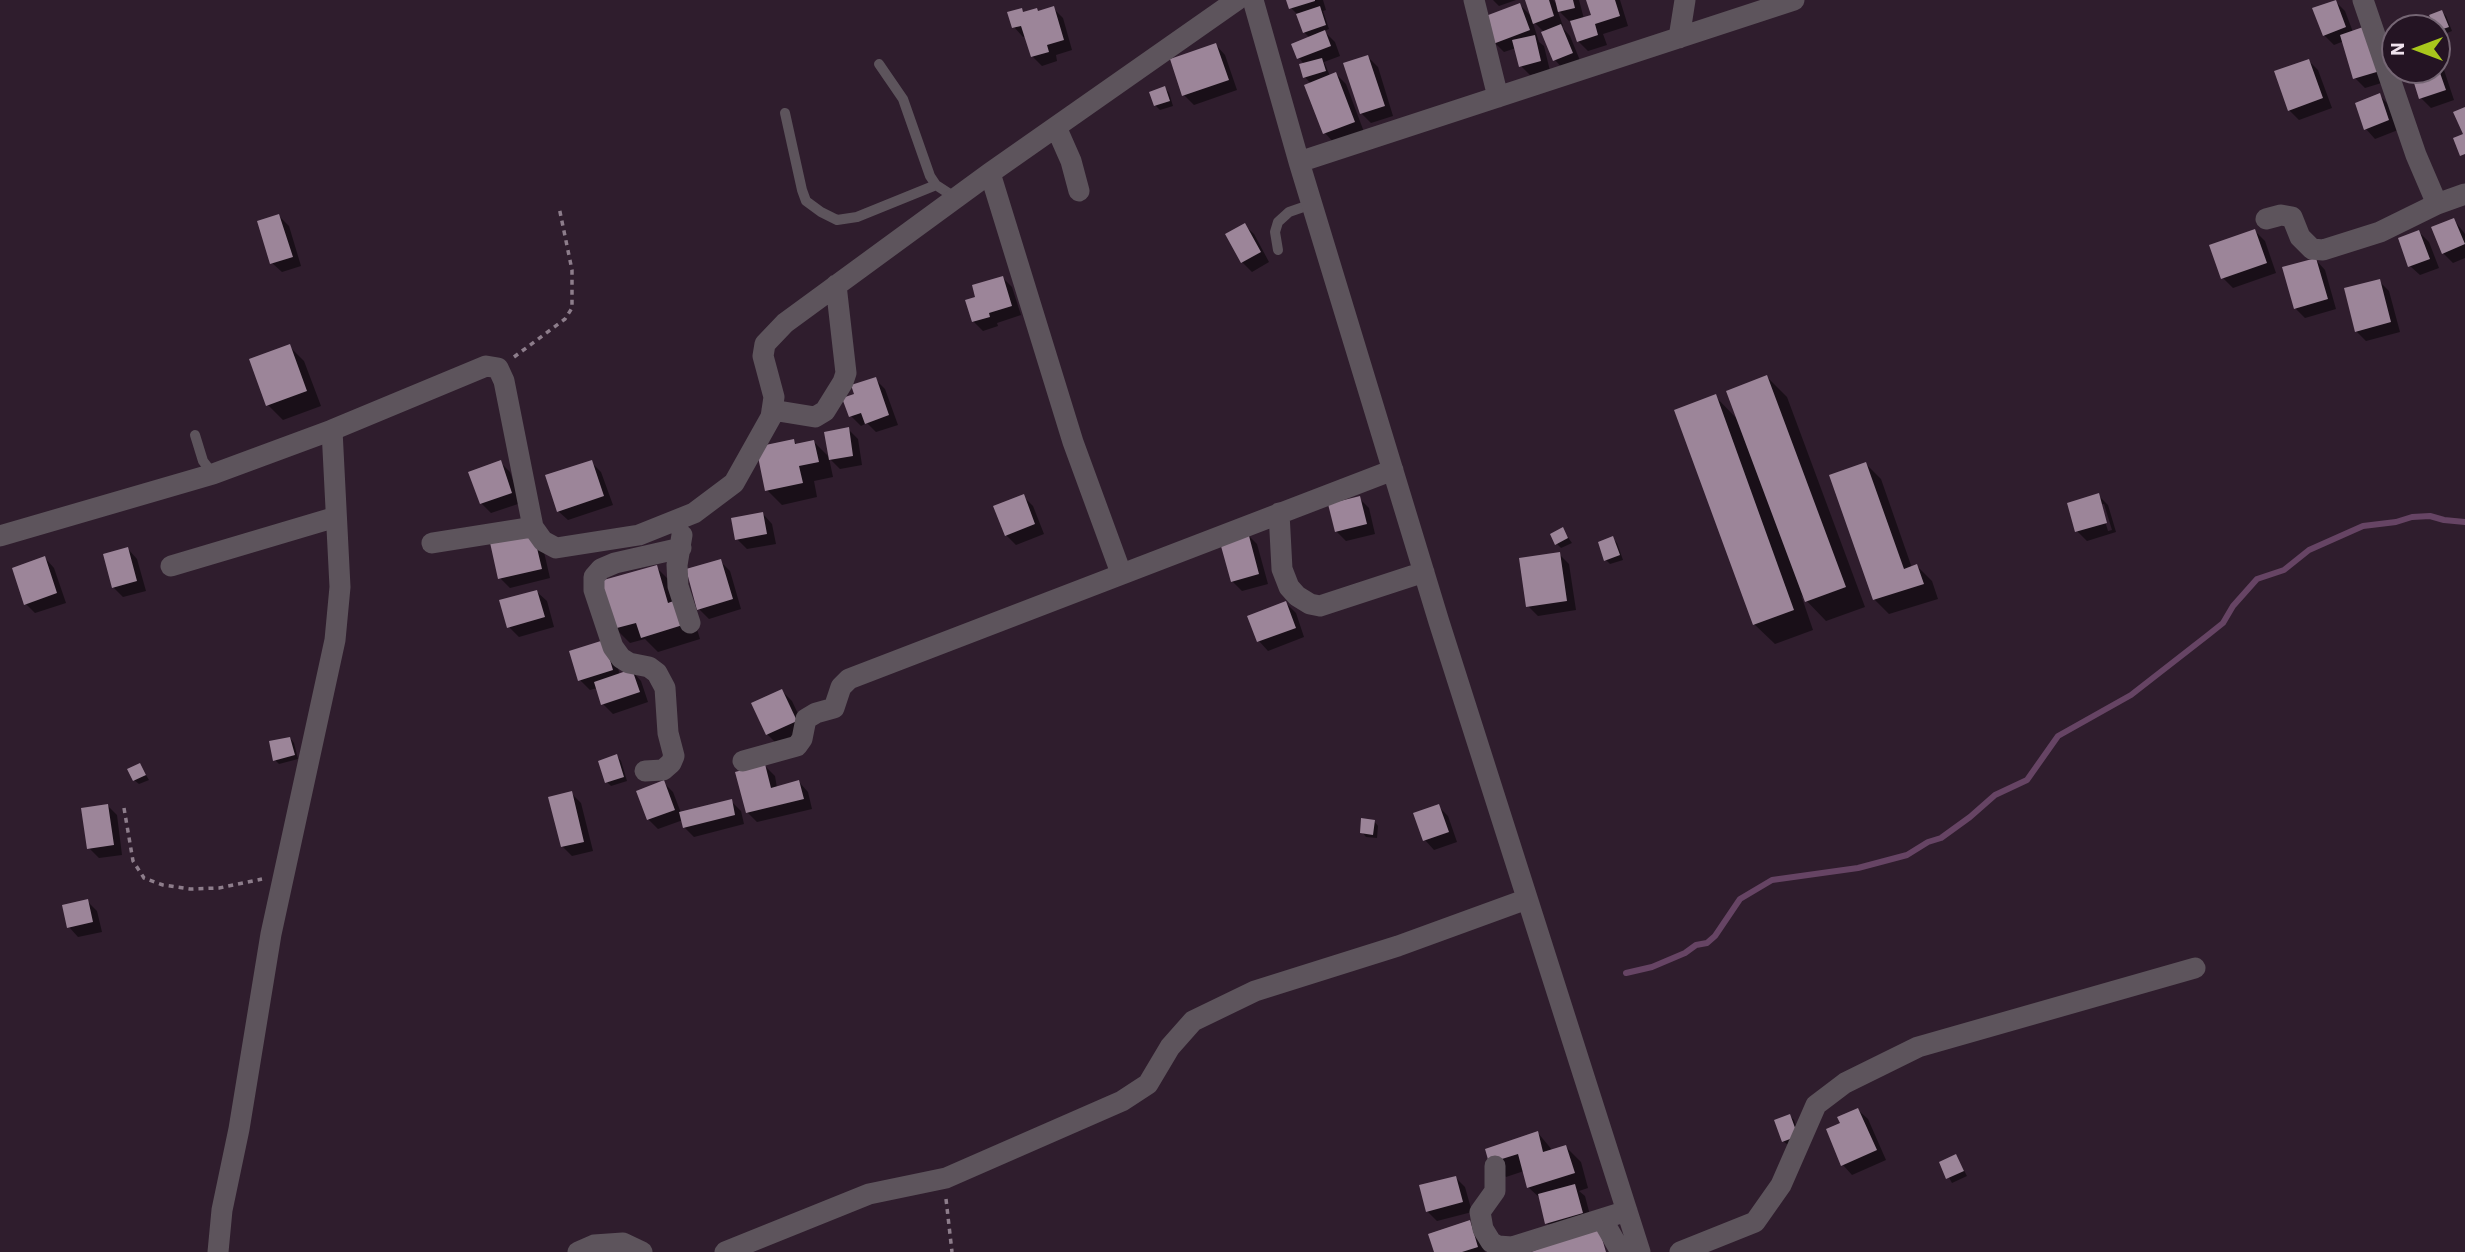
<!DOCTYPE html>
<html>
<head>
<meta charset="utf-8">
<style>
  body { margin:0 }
  #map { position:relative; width:2465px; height:1252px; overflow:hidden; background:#2f1d2d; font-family:"IBM Plex Sans",sans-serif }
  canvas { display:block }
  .north { position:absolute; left:2381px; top:14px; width:70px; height:70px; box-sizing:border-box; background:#241423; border:2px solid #756674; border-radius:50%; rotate:270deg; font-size:19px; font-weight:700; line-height:28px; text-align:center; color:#efe2ed }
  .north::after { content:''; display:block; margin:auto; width:24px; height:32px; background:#a8c71c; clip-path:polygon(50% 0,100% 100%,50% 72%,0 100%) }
</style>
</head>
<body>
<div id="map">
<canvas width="2465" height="1252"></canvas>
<div class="north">N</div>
</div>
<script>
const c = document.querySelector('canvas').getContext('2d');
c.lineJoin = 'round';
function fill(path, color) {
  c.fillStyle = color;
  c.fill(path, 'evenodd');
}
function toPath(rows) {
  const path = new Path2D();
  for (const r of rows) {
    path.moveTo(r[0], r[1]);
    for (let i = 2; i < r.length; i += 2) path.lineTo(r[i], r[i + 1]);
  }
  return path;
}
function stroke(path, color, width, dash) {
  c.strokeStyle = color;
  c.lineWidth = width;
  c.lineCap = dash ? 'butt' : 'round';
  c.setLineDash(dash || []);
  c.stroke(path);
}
const shadow = toPath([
  [1288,0,1323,0,1326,10,1323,11,1329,29,1324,31,1335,42,1340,56,1324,62,1330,76,1336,74,1346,84,1364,132,1334,143,1325,133,1311,84,1305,77,1305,65,1299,58,1310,38,1304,32,1299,16,1291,8],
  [1493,0,1516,0,1499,6],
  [1527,0,1553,0,1558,5,1556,0,1579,0,1584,19,1593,16,1587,0,1620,0,1628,26,1603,34,1607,45,1588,51,1578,41,1571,20,1569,21,1557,9,1563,26,1561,26,1570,36,1581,63,1564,70,1555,60,1545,33,1532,20,1539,42,1544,46,1550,71,1530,75,1521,66,1516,48,1504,52,1495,43,1520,5,1533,18],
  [2335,1,2345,11,2353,32,2388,81,2365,88,2355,78,2344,41,2334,45,2324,35],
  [1053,8,1063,18,1072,50,1056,55,1057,61,1042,66,1032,56,1026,36,1023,37,1014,27,1021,10,1024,13,1039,12],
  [2442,12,2446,16,2452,31,2442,35,2437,28],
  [1216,45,1225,55,1237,90,1194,105,1184,95],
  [1368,57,1378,67,1393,116,1371,123,1361,113],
  [2437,57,2441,61,2454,100,2431,108,2421,98,2411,70,2437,70],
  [2309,61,2318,70,2332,108,2299,120,2289,110],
  [1165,88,1169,93,1173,106,1160,110,1155,105],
  [2379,95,2389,105,2398,130,2375,139,2366,129],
  [279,216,289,226,301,266,282,272,272,263],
  [2454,220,2465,234,2465,258,2453,263,2443,253],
  [1244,225,1254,234,1269,262,1252,272,1242,262],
  [2255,231,2265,241,2276,273,2233,288,2223,278],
  [2419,232,2429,242,2439,268,2420,275,2410,266],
  [2316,260,2325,270,2336,309,2305,318,2295,308],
  [1003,278,1012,287,1021,315,997,323,998,326,983,331,973,321,977,298],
  [2379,281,2389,291,2400,332,2366,341,2356,331],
  [289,346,304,361,321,406,283,420,268,405],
  [1767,377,1787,397,1865,607,1826,621,1801,595,1813,630,1775,644,1754,624,1715,396,1738,420],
  [875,379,885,389,898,425,876,432,867,423,861,426,851,416,856,395],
  [848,429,858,439,862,465,840,469,829,458,833,477,814,481,817,497,782,505,767,490,794,441,798,446,814,442,830,458],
  [500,462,510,472,521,503,491,513,481,503],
  [591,462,601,472,613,505,568,520,558,511],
  [1866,464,1881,479,1912,568,1917,566,1932,581,1938,599,1889,614,1874,599],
  [2098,495,2108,505,2116,532,2087,541,2077,531],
  [2100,504,2104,504,2112,530,2108,531],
  [1023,496,1033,506,1044,534,1016,545,1006,535],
  [1359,498,1369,508,1375,534,1346,541,1336,531],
  [763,514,772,524,776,544,747,549,737,539],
  [1562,529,1572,543,1561,548,1557,544],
  [1247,534,1257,544,1268,584,1242,591,1232,581],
  [1612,538,1617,543,1623,560,1610,564,1606,560],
  [541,539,550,578,510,588,500,578],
  [128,549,137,559,146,591,123,597,113,587],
  [1559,554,1569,564,1576,610,1538,616,1528,606],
  [45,558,54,568,66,603,35,613,26,604],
  [720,561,730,571,741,609,709,619,699,609],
  [656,567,671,582,693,616,700,639,658,652,645,639,630,643,615,628],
  [537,592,547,601,554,627,519,637,509,627],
  [1286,603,1296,613,1304,637,1268,651,1259,641],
  [613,652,620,675,632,671,641,681,648,702,613,714,603,704,597,688,590,690,580,680],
  [782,691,792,701,806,731,777,744,767,734],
  [290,738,294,743,298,759,279,764,275,760],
  [617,756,621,761,627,781,611,786,607,782],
  [140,765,149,780,139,784,134,780],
  [765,766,775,776,777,788,799,782,808,792,812,809,757,822,747,812],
  [663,782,673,792,681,813,731,801,741,811,744,824,694,837,684,827,683,820,658,829,648,819],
  [571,793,581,803,593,851,572,856,562,846],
  [107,805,117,815,122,855,99,858,89,848],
  [1438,806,1448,816,1457,842,1434,850,1425,840],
  [1374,821,1378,826,1377,838,1366,837,1362,832],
  [87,901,97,911,102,932,78,937,69,927],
  [1858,1110,1868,1119,1886,1160,1852,1175,1843,1165,1842,1124],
  [1790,1116,1794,1120,1801,1141,1788,1145,1783,1141],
  [1538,1133,1553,1151,1566,1147,1581,1162,1588,1188,1579,1191,1585,1196,1592,1223,1557,1232,1547,1223,1541,1199,1528,1187,1524,1171,1506,1177,1491,1162],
  [1956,1156,1967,1176,1952,1183,1941,1163],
  [1456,1178,1465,1187,1472,1212,1437,1221,1427,1211],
  [1469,1222,1479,1232,1485,1252,1435,1252]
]);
const stream = toPath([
  [1626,973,1652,967,1685,953,1696,945,1707,943,1715,936,1740,899,1772,880,1858,868,1907,855,1928,842,1941,838,1970,817,1995,795,2027,780,2058,736,2131,695,2208,635,2223,623,2233,606,2257,579,2284,570,2309,550,2363,526,2396,522,2412,517,2430,516,2444,520,2465,522]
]);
const building = toPath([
  [1286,0,1315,0,1315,1,1289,9],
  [1525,0,1549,0,1554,16,1533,24],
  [1555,0,1573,0,1575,8,1558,12],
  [1586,0,1615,0,1620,16,1595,24,1598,35,1577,42,1570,21,1591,15],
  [2336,0,2346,27,2323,36,2312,8],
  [1520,3,1530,30,1493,44,1483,17],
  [1054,6,1064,40,1047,45,1049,52,1031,57,1021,26,1012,28,1007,12,1022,8,1023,12,1037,8,1038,11],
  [1320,6,1326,25,1303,33,1296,14],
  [2442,10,2449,27,2437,31,2429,15],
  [1561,24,1573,53,1553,61,1541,32],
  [2366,26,2380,71,2353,79,2340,35],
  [1325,30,1331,46,1297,59,1291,44],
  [1535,35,1541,61,1519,67,1512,40],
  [1216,43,1229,80,1182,96,1170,59],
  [1368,55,1385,106,1360,114,1343,63],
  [1322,58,1326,71,1303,78,1299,64],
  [2309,59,2323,98,2288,111,2274,71],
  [2410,70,2439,70,2446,90,2419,99],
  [1336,72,1355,122,1323,134,1304,85],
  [1165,86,1170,101,1154,106,1149,92],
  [2380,93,2389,120,2364,130,2355,103],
  [2465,107,2465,154,2460,156,2453,138,2463,134,2453,112],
  [279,214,293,257,270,264,257,221],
  [2454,218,2465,244,2442,254,2431,227],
  [1245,223,1261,252,1241,263,1225,234],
  [2255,229,2267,263,2221,279,2209,245],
  [2419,230,2430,259,2408,267,2398,238],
  [2316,258,2328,299,2294,309,2282,267],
  [1003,276,1012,306,989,313,990,317,972,322,965,300,975,297,972,285],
  [2380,279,2391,322,2355,332,2344,288],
  [290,344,307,391,266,406,249,359],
  [1767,375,1846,587,1805,602,1726,391],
  [876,377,889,415,865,424,861,413,849,417,842,398,854,394,851,385],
  [1716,394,1794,610,1753,625,1674,410],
  [849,427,853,456,829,460,824,432],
  [794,439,795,444,814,440,819,462,799,466,803,483,765,491,756,447],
  [501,460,512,493,480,504,468,472],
  [592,460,604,496,557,512,545,475],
  [1866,462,1904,569,1917,564,1924,584,1873,600,1829,475],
  [2099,493,2107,523,2075,532,2067,503],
  [1024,494,1035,524,1005,536,993,506],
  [1360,496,1367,524,1335,532,1328,504],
  [763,512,767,534,735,540,731,518],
  [532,527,542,569,498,579,489,538],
  [1563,527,1568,538,1555,545,1550,534],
  [1248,532,1259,574,1231,582,1219,539],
  [1613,536,1620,555,1604,561,1598,542],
  [128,547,137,581,112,588,103,554],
  [1560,552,1567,601,1526,607,1519,558],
  [45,556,57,593,24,605,12,568],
  [721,559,733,599,697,610,686,569],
  [657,565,668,603,679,599,686,624,641,638,636,623,613,629,600,581],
  [537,590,545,617,507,628,499,600],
  [1286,601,1296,628,1257,642,1247,616],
  [604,640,613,670,578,681,569,651],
  [632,669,640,692,601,705,594,682],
  [782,689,797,721,766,735,751,703],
  [290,737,295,755,273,761,269,741],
  [617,754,624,777,605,783,598,761],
  [140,763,146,775,133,781,127,769],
  [765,764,771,788,799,780,804,799,746,813,735,772],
  [664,780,675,810,647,820,636,791],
  [572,791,584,842,561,847,548,797],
  [732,799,735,815,683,828,679,812],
  [108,804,114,845,87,849,81,808],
  [1439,804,1449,832,1423,841,1413,813],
  [1361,818,1375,820,1373,835,1360,833],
  [88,899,93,922,67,928,62,905],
  [1858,1108,1877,1150,1841,1166,1826,1129,1840,1123,1837,1117],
  [1790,1114,1798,1136,1782,1142,1774,1120],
  [1538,1131,1543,1152,1566,1145,1575,1173,1527,1188,1518,1154,1489,1163,1485,1149],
  [1956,1154,1964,1171,1946,1179,1939,1162],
  [1456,1176,1463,1202,1426,1212,1419,1185],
  [1575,1184,1583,1213,1545,1224,1538,1194],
  [1470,1220,1478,1247,1462,1252,1434,1252,1428,1234],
  [1598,1225,1606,1252,1531,1252]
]);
const path = toPath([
  [514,357,565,319,572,308,572,270,559,207],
  [124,808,133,861,144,878,163,885,190,889,219,888,262,879],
  [946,1199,952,1252]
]);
const lane = toPath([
  [879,64,903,99,930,176,936,185,956,198],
  [785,113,802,190,806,201,821,212,837,220,857,217,936,185],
  [1278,250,1275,232,1278,222,1289,212,1312,204],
  [195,435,203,461,213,474]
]);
const street = toPath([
  [1253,0,1299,162,1794,0],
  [1474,0,1498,97],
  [2363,0,2416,155,2437,204,2465,194],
  [1679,38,1685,0],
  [1056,127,1071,161,1079,191],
  [1299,162,1439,622,1640,1252],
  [990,173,1073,442,1121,573],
  [2266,219,2281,215,2292,217,2300,237,2312,249,2323,250,2380,232,2437,204],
  [772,410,815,417,825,411,843,382,846,373,836,285],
  [1279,513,1282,569,1289,587,1297,596,1310,604,1320,606,1424,572],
  [682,535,677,565,678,586,690,623],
  [0,536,213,474,332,430],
  [432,543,533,527],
  [171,566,336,517],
  [743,761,797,746,802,739,806,719,816,713,834,708,841,687,849,679,1393,470],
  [645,771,663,770,671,763,674,756,668,733,665,688,657,673,649,667,629,663,621,658,613,647,594,590,594,577,601,569,615,563,681,548],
  [1495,1166,1495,1191,1480,1212,1483,1229,1491,1242,1498,1246,1512,1247,1627,1211],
  [1602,1219,1621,1252],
  [218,1252,222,1210,239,1129,271,934,335,640,340,587,332,430,486,366,498,368,504,381,533,527,543,541,556,548,639,535,694,513,734,483,771,417,774,397,763,356,765,344,785,323,990,173,1237,0],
  [578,1252,594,1245,623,1243,642,1252],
  [725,1252,869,1194,946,1178,1122,1101,1148,1084,1170,1047,1193,1021,1255,991,1398,946,1527,899],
  [1680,1252,1755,1222,1781,1185,1816,1105,1845,1083,1918,1047,2195,968]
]);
fill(shadow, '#0007');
stroke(stream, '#664464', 6);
fill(building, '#9c8599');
stroke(path, '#8d7d8b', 3.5, [5, 5]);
stroke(lane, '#5d545c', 10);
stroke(street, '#5d545c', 21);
</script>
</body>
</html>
